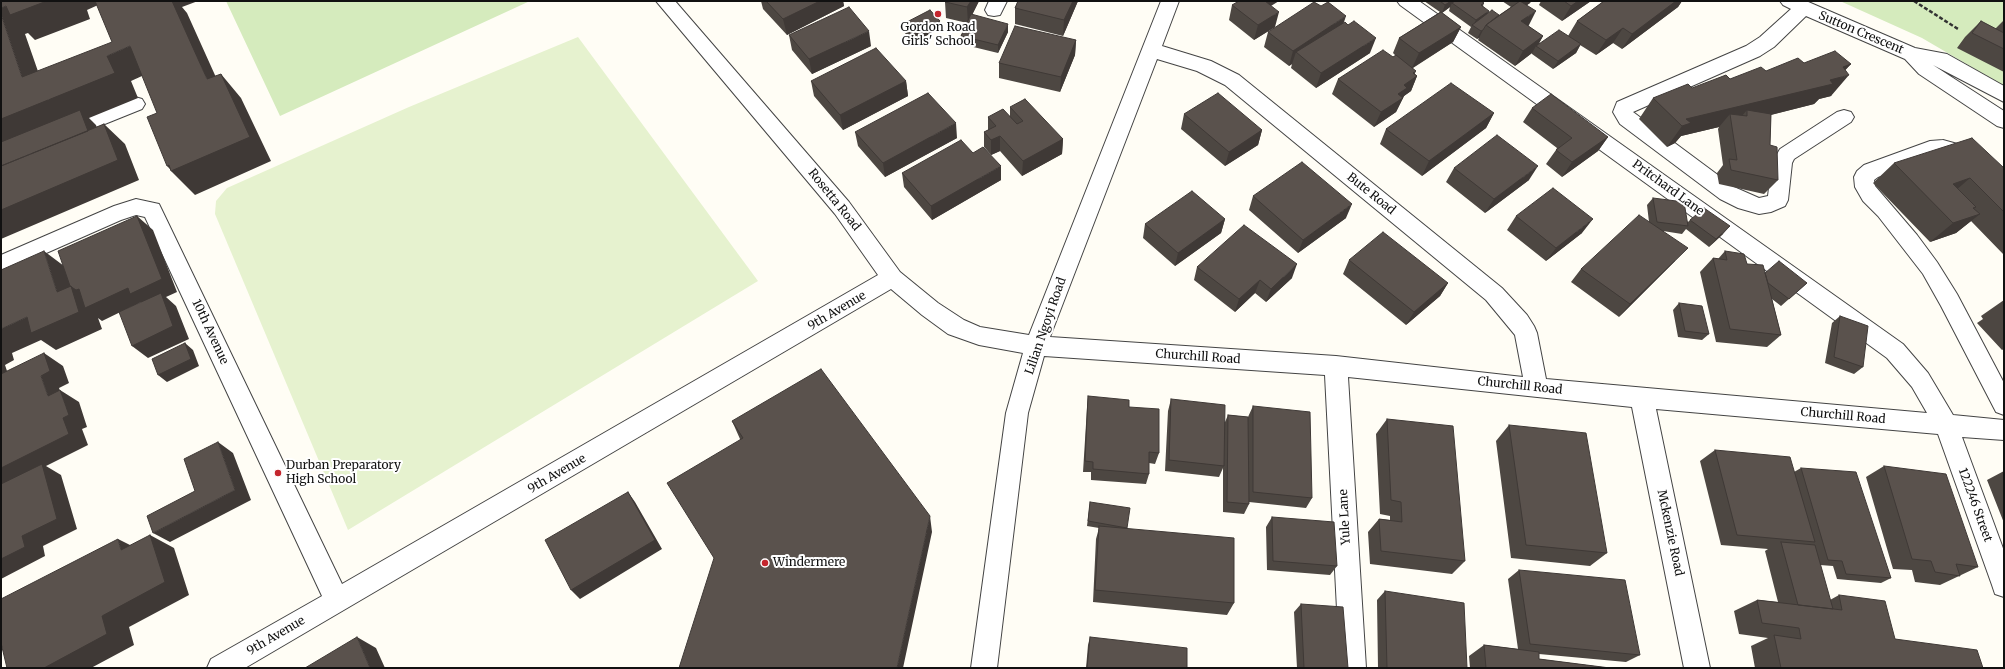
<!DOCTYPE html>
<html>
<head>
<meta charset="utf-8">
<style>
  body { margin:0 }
  #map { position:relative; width:2005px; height:669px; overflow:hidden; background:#fffdf5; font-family:Merriweather,serif }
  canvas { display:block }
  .frame { position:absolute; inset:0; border:2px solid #111; pointer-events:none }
</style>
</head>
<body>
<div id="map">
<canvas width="2005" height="669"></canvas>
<div class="frame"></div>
</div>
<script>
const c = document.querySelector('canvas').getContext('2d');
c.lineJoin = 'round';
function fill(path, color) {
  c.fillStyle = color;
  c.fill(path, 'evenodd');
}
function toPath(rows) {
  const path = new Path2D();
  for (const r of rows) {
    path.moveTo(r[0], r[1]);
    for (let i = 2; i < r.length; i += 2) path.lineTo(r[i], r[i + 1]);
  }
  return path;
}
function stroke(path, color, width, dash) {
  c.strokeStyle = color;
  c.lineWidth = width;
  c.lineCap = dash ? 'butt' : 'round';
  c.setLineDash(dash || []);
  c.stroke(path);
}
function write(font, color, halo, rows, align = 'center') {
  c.font = font + ' Merriweather,serif';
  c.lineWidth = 4;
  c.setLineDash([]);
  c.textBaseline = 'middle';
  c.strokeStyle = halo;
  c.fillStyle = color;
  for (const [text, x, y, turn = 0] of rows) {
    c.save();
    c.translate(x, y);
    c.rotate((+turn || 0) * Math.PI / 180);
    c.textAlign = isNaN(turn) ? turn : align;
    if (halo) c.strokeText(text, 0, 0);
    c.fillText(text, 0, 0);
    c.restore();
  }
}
const green = toPath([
  [226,1,530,1,280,116],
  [1840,1,2004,1,2004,86,1922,38]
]);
const pitch = toPath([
  [578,37,758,281,348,530,215,214,216,201,227,188,409,107]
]);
const path = toPath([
  [1914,1,1958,29]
]);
const minor = toPath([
  [656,1,675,1,849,202,900,272,938,303,964,320,980,327,1029,335,1161,1,1179,1,1162,46,1211,61,1239,75,1502,288,1527,315,1534,326,1537,333,1546,379,1927,413,1912,387,1887,358,1400,5,1397,1,1419,1,1903,344,1928,373,1953,415,2004,420,2004,440,1962,437,2004,551,2004,597,1995,594,1992,585,1938,434,1656,409,1710,668,1684,668,1632,407,1348,377,1366,668,1340,668,1325,375,1044,356,1028,413,997,668,971,668,1006,413,1023,353,979,345,948,334,922,315,891,289,245,668,207,668,211,659,322,596,145,217,136,215,121,220,1,273,1,255,114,206,136,199,159,204,342,584,878,275,835,214,656,1],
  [1157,59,1197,71,1225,85,1486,300,1515,335,1523,377,1336,356,1050,337,1157,59],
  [989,1,1007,1,1000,15,994,16,988,15,985,10,989,1],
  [1780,1,1806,1,1915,48,1947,54,2004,86,2004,102,1933,65,2004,111,2004,128,1997,126,1919,74,1905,59,1806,16,1774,47,1760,56,1633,112,1734,187,1759,198,1768,196,1772,163,1780,149,1837,112,1844,110,1851,112,1854,117,1851,122,1794,159,1792,163,1788,200,1785,206,1771,212,1759,214,1738,208,1720,199,1620,124,1613,112,1617,102,1746,46,1760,37,1791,9,1783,5,1780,1],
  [135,97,142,99,145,104,142,109,65,140,58,138,55,133,58,128,135,97],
  [1943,140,1961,145,2004,182,2004,202,1997,200,1955,161,1949,157,1943,156,1931,157,1878,177,1874,180,1875,186,1917,235,1937,262,1957,294,2004,383,2004,415,1996,412,1941,306,1923,274,1878,216,1863,201,1855,187,1854,177,1857,171,1864,165,1930,141,1943,140]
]);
const wall = toPath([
  [761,1,843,1,844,6,787,35,763,9],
  [946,1,979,1,972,15,1008,32,998,53,961,44,961,36,967,23,946,18,945,2],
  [1018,1,1078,1,1063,36,1015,24,1015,8],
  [1424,1,1481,1,1484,3,1483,6,1487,14,1499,15,1511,7,1502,1,1531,1,1530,3,1527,5,1528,26,1543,36,1538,45,1568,36,1577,21,1604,1,1682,1,1678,7,1622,49,1613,43,1596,55,1580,45,1576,53,1553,69,1532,54,1532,53,1515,66,1478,40,1479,38,1477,39,1468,33,1471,27,1449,11,1450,7,1442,13,1461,27,1453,42,1413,68,1415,74,1417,76,1411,91,1404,96,1396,112,1374,127,1332,94,1338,79,1396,56,1393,53,1399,38,1440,12],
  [1541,1,1591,1,1562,21,1539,5],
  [1232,5,1271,6,1275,27,1254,40,1229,20],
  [2004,20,2004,72,1957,48,1965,37,1981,21,1995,29],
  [1344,23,1370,53,1316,88,1291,68,1292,64,1289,66,1264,47,1268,32],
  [903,24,940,29,913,42,904,32],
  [789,35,871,46,812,74,792,50],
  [1076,40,1075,55,1060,92,999,78,999,63],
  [1804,63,1851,64,1845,70,1831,96,1819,99,1814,104,1771,115,1770,145,1778,180,1764,194,1719,184,1717,173,1723,165,1718,129,1719,127,1681,136,1675,143,1667,147,1639,119,1653,98,1730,79],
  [811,81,906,81,908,96,843,130,814,96],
  [1010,107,1063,139,1062,154,1022,176,1000,151,991,155,984,147,984,132,988,130,988,117,1010,116],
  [1532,108,1608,137,1598,151,1562,177,1546,164,1556,150,1557,148,1523,122],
  [1494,113,1486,128,1422,176,1380,144,1386,129],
  [1184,114,1262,130,1258,145,1225,166,1181,129],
  [855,132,957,138,885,177,858,146],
  [1894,163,2004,168,2004,255,1971,221,1956,233,1930,242,1873,183],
  [1454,168,1529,180,1485,213,1446,182],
  [902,173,1001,180,932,220,904,187],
  [1253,196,1346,218,1298,253,1249,210],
  [1653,198,1688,222,1690,220,1723,234,1709,247,1686,229,1682,234,1663,231,1675,261,1619,317,1571,282,1581,269,1649,222,1647,205],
  [1516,216,1582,233,1546,261,1507,230],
  [1225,219,1221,233,1175,266,1143,238,1145,224],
  [1725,251,1747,264,1765,273,1807,283,1781,306,1772,299,1781,335,1767,347,1716,342,1700,272,1713,258,1718,259],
  [1349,260,1448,283,1440,296,1406,325,1343,274],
  [1197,267,1292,278,1266,302,1255,293,1235,312,1194,280],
  [2004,300,2004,349,2002,350,1977,323,1983,319,1981,316],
  [1679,303,1709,334,1702,340,1678,337,1673,310],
  [1840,316,1863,367,1854,374,1825,363,1832,323],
  [1088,396,1129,407,1159,453,1155,464,1149,463,1149,474,1146,484,1091,480,1091,472,1083,472,1087,408],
  [1171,399,1225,422,1228,415,1248,417,1253,406,1312,498,1306,508,1249,502,1249,504,1244,514,1223,512,1223,468,1219,477,1165,471,1168,411],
  [1387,419,1465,561,1452,574,1370,564,1368,532,1379,519,1390,520,1390,516,1380,514,1376,434],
  [732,421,932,532,714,558,740,439],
  [1509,425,1607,553,1590,566,1511,558,1496,441],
  [1715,450,1794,472,1801,468,1891,578,1881,583,1837,579,1833,566,1820,565,1830,600,1839,595,1895,639,1983,668,1755,668,1751,646,1768,638,1739,634,1734,611,1757,600,1778,602,1765,551,1768,549,1721,545,1700,461],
  [1884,466,1978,567,1940,585,1915,582,1912,570,1893,569,1866,477],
  [2004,471,2004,523,1987,480],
  [1090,502,1234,603,1227,615,1093,602,1096,539,1099,528,1087,526],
  [1272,517,1337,566,1330,575,1267,570,1266,527],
  [1519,570,1640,655,1626,662,1539,654,1539,659,1610,668,1470,668,1469,656,1484,645,1518,649,1508,579],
  [1385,591,1467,668,1378,668,1377,600],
  [1301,604,1348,668,1297,668,1294,612],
  [1090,637,1187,668,1086,668,1088,645]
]);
const shadedWall = toPath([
  [47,1,107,1,87,10,90,19,35,40,28,33,25,34,48,100,107,56,130,46,153,71,131,81,138,98,89,118,96,125,104,148,1,155,1,119,22,77,1,14,1,8,6,6],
  [169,1,198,1,182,7,187,13,228,104,207,79],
  [820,1,843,1,844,6,787,35,783,19],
  [971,1,979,1,968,23,967,7],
  [1073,1,1078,1,1063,36,1064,20],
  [1261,1,1279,1,1258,14],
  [1451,1,1459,1,1452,3,1450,7,1442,13,1445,5],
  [1522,1,1531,1,1530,3,1517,12],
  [1578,1,1591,1,1562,21,1571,6],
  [1676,1,1682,1,1678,7,1622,49,1632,34],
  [1489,11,1485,19,1473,26,1476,20],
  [1536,11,1528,27,1521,21],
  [1279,12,1275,27,1254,40,1258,25],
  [1346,16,1341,31,1296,52,1292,64,1289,66,1293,51],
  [940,21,940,29,913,42,912,34],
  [1008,24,1008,32,998,53,998,45],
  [1461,27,1453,42,1412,68,1419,53],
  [1623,28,1613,43,1596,55,1606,40],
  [1483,30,1479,38,1477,39,1481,31],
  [869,31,871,46,812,74,809,59],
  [1543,36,1537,47,1536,46,1532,53,1515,66,1523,51],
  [1376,38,1370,53,1316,88,1321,73],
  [1076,40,1075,55,1060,92,1061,77],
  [1581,44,1576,53,1553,69,1558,61],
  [1851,64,1838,78,1849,75,1831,96,1819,99,1814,104,1742,122,1747,116,1747,110,1736,123,1730,114,1719,127,1681,136,1675,143,1667,147,1682,126,1686,119],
  [1416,71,1412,80,1417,76,1411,91,1404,96,1396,112,1374,127,1381,112,1398,94,1404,85,1413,73],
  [221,74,241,98,271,161,195,195,171,171,172,171,167,166],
  [906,81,908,96,843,130,840,115],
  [1494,113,1486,128,1422,176,1429,161],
  [956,123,957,138,885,177,883,163],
  [104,124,125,144,139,180,1,239,1,210],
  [1262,130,1258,145,1225,166,1229,152],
  [1000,136,1000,151,991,155,991,140],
  [1608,137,1598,151,1562,177,1572,162],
  [1063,139,1062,154,1022,176,1023,161],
  [1001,166,1001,180,932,220,931,206],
  [1538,166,1529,180,1485,213,1494,199],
  [1970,178,1947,198,1953,184],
  [1352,204,1346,218,1298,253,1303,240],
  [1976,207,1959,221,1980,214,1956,233,1930,242,1953,223,1973,208],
  [137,216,153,230,177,292,166,297,176,306,189,339,148,358,132,346,141,302,102,321,98,318,102,329,56,350,41,340,12,353,14,360,5,365,8,374,1,377,1,329,27,317,57,292,44,251,68,269],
  [1225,219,1221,233,1175,266,1178,253],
  [1593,219,1582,233,1546,261,1556,248],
  [1730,226,1723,234,1709,247,1716,239],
  [1688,248,1619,317,1630,304],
  [1297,264,1292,278,1266,302,1271,289],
  [1260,280,1255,293,1235,312,1239,299],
  [1448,283,1440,296,1406,325,1414,312],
  [185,343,193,350,199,366,167,382,158,375],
  [44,353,63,366,69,383,59,388,66,408,48,396,41,376],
  [60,390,79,402,87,427,82,429,88,445,46,466,61,475,77,529,43,546,45,556,1,579,1,468,63,418],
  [218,442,233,453,251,500,170,542,153,533,235,490],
  [628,492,635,502,662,549,580,599,571,590],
  [930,516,932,532,903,668,897,668],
  [150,535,174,548,189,595,129,627,134,645,91,668,44,668,102,616],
  [118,539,144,552,121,550],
  [357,637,376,648,385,668,370,668]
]);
const building = toPath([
  [1,1,47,1,10,15,6,6,1,8,1,1],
  [95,1,172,1,207,79,221,74,250,137,171,171,169,165,167,166,147,117,157,113,130,46,107,56,115,73,1,119,1,14,22,77,112,42,95,1],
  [766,1,820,1,783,19,766,1],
  [946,1,971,1,967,7,945,2,946,1],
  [1018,1,1073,1,1064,20,1015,8,1018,1],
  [1239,1,1265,1,1279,12,1258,25,1232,5,1239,1],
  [1440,1,1451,1,1445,5,1440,1],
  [1455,1,1481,1,1484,3,1481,5,1489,11,1476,20,1452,3,1455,1],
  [1520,1,1536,11,1521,21,1543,36,1523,51,1486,25,1520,1],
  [1564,1,1578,1,1571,6,1564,1],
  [1604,1,1676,1,1632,34,1623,28,1606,40,1577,21,1604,1],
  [1314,2,1321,6,1328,2,1346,16,1293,51,1268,32,1314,2],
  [849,7,869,31,809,59,789,35,849,7],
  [930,10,940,21,912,34,903,24,930,10],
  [1492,10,1499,15,1486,25,1483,30,1481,31,1472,25,1492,10],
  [1441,12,1461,27,1419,53,1399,38,1441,12],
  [971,14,1008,24,998,45,961,36,971,14],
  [1354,21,1376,38,1321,73,1296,52,1345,22,1348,25,1354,21],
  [1981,21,2004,33,2004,49,1972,33,1981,21],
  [1015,26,1076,40,1061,77,999,63,1015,26],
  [1559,30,1581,44,1558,61,1536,46,1559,30],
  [876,48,906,81,840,115,811,81,876,48],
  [1383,50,1393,57,1396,55,1416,71,1413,73,1417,76,1404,85,1407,88,1398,94,1403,98,1381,112,1338,79,1383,50],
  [1835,51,1851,64,1843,67,1849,75,1830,80,1833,84,1686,119,1691,123,1682,126,1653,98,1688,84,1692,88,1726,75,1730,79,1761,67,1766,71,1798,58,1804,63,1835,51],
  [1451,83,1494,113,1429,161,1386,129,1451,83],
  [928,93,956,123,883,163,855,132,928,93],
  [1218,93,1262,130,1229,152,1184,114,1218,93],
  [1551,94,1608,137,1572,162,1556,150,1572,138,1532,108,1551,94],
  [1025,99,1063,139,1023,161,1000,136,991,140,984,132,996,126,988,117,1003,109,1017,124,1023,121,1010,107,1025,99],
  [80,110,88,131,1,166,1,142,80,110],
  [1747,110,1771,114,1770,145,1777,147,1778,180,1731,170,1729,159,1737,160,1730,114,1747,116,1747,110],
  [104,124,118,160,1,210,1,166,104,124],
  [1497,135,1538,166,1494,199,1454,168,1497,135],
  [1972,138,2004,168,2004,212,1970,178,1953,184,1976,207,1973,208,1980,214,1953,223,1894,163,1972,138],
  [961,140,973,153,983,147,1001,166,931,206,902,173,961,140],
  [1302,162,1352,204,1303,240,1253,196,1302,162],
  [1553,188,1593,219,1556,248,1516,216,1553,188],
  [1192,191,1225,219,1178,253,1145,224,1192,191],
  [1653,198,1684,202,1688,226,1657,222,1653,198],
  [1704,208,1730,226,1716,239,1690,220,1704,208],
  [1639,215,1688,248,1630,304,1581,269,1639,215],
  [137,216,162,279,130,294,128,288,85,308,79,289,76,290,70,286,58,251,137,216],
  [1244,225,1297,264,1271,289,1260,280,1239,299,1197,267,1244,225],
  [1383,232,1448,283,1414,312,1349,260,1383,232],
  [44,251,57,292,71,286,79,312,31,333,27,317,1,329,1,270,44,251],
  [1725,251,1744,254,1747,264,1763,265,1781,335,1730,329,1713,258,1727,260,1725,251],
  [1779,261,1807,283,1789,299,1768,283,1765,273,1779,261],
  [161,293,173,326,132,346,119,312,161,293],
  [1679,303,1702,306,1709,334,1685,331,1679,303],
  [1840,316,1868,326,1863,367,1834,357,1840,316],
  [185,343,191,359,158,375,152,359,185,343],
  [44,353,50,371,41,376,48,396,60,390,69,415,63,418,69,434,1,468,1,374,44,353],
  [821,369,930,516,897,668,679,668,714,558,667,483,743,438,732,421,821,369],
  [1088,396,1129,400,1129,407,1159,409,1159,453,1149,452,1149,474,1093,469,1093,462,1085,461,1088,396],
  [1171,399,1225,405,1224,466,1169,460,1171,399],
  [1253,406,1310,412,1312,498,1253,492,1253,406],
  [1228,415,1248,417,1249,504,1227,502,1228,415],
  [1387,419,1453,426,1465,561,1381,551,1379,519,1402,522,1401,502,1391,500,1387,419],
  [1509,425,1586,433,1607,553,1526,545,1509,425],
  [218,442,235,490,153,533,147,516,195,491,184,459,218,442],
  [1715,450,1790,457,1815,542,1737,535,1715,450],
  [42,464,57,519,22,536,25,547,1,559,1,484,42,464],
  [1884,466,1946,474,1978,567,1956,564,1960,576,1935,572,1931,561,1912,559,1884,466],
  [1801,468,1856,472,1891,578,1846,574,1842,561,1828,560,1801,468],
  [628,492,655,540,571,590,545,540,628,492],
  [1090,502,1130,508,1127,528,1088,521,1090,502],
  [1272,517,1334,522,1337,566,1273,561,1272,517],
  [1099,526,1234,538,1234,603,1095,590,1099,526],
  [150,535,165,582,102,616,107,634,44,668,7,668,1,643,1,599,118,539,121,550,150,535],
  [1781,542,1815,545,1833,609,1798,605,1781,542],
  [1519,570,1625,580,1640,655,1530,644,1519,570],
  [1385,591,1464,603,1467,668,1387,668,1385,591],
  [1839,595,1885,601,1895,639,1977,650,1983,668,1781,668,1774,635,1801,639,1799,628,1762,623,1757,600,1842,610,1839,595],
  [1301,604,1343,607,1348,668,1304,668,1301,604],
  [357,637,370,668,305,668,357,637],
  [1090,637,1187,648,1187,668,1087,668,1090,637],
  [1484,645,1539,652,1539,659,1610,668,1486,668,1484,645]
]);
const markers = [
  [938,14,4,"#c4262e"],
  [278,473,4,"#c4262e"],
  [765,563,4,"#c4262e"]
];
const poiNames = [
  ["Gordon Road",938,28,"center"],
  ["Girls' School",938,42,"center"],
  ["Durban Preparatory",286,466],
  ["High School",286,480],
  ["Windermere",773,563]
];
const streetNames = [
  ["Sutton Crescent",1861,33,23],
  ["Pritchard Lane",1668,188,36],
  ["Bute Road",1371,194,39],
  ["Rosetta Road",834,200,51],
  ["9th Avenue",837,311,-30],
  ["Lilian Ngoyi Road",1046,326,-71],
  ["10th Avenue",210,332,65],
  ["Churchill Road",1198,357,4],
  ["Churchill Road",1520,386,6],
  ["Churchill Road",1843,416,5],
  ["9th Avenue",557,474,-30],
  ["122246 Street",1975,505,70],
  ["Yule Lane",1345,517,-93],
  ["Mckenzie Road",1670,533,78],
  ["9th Avenue",276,636,-30]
];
fill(green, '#d5ebbd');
fill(pitch, '#e6f2cf');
stroke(minor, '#444', 2);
stroke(path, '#333', 2.5, [4, 2]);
fill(minor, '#fff');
fill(wall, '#4d4742');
fill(shadedWall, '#3f3936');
fill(building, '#5a524d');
stroke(building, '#3f3936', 1);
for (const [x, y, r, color] of markers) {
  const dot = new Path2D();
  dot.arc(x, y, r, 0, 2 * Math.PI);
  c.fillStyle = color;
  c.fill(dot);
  stroke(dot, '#fff', 1.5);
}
write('12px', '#111', '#fff', poiNames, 'left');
write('12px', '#111', '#fff', streetNames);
</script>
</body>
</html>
